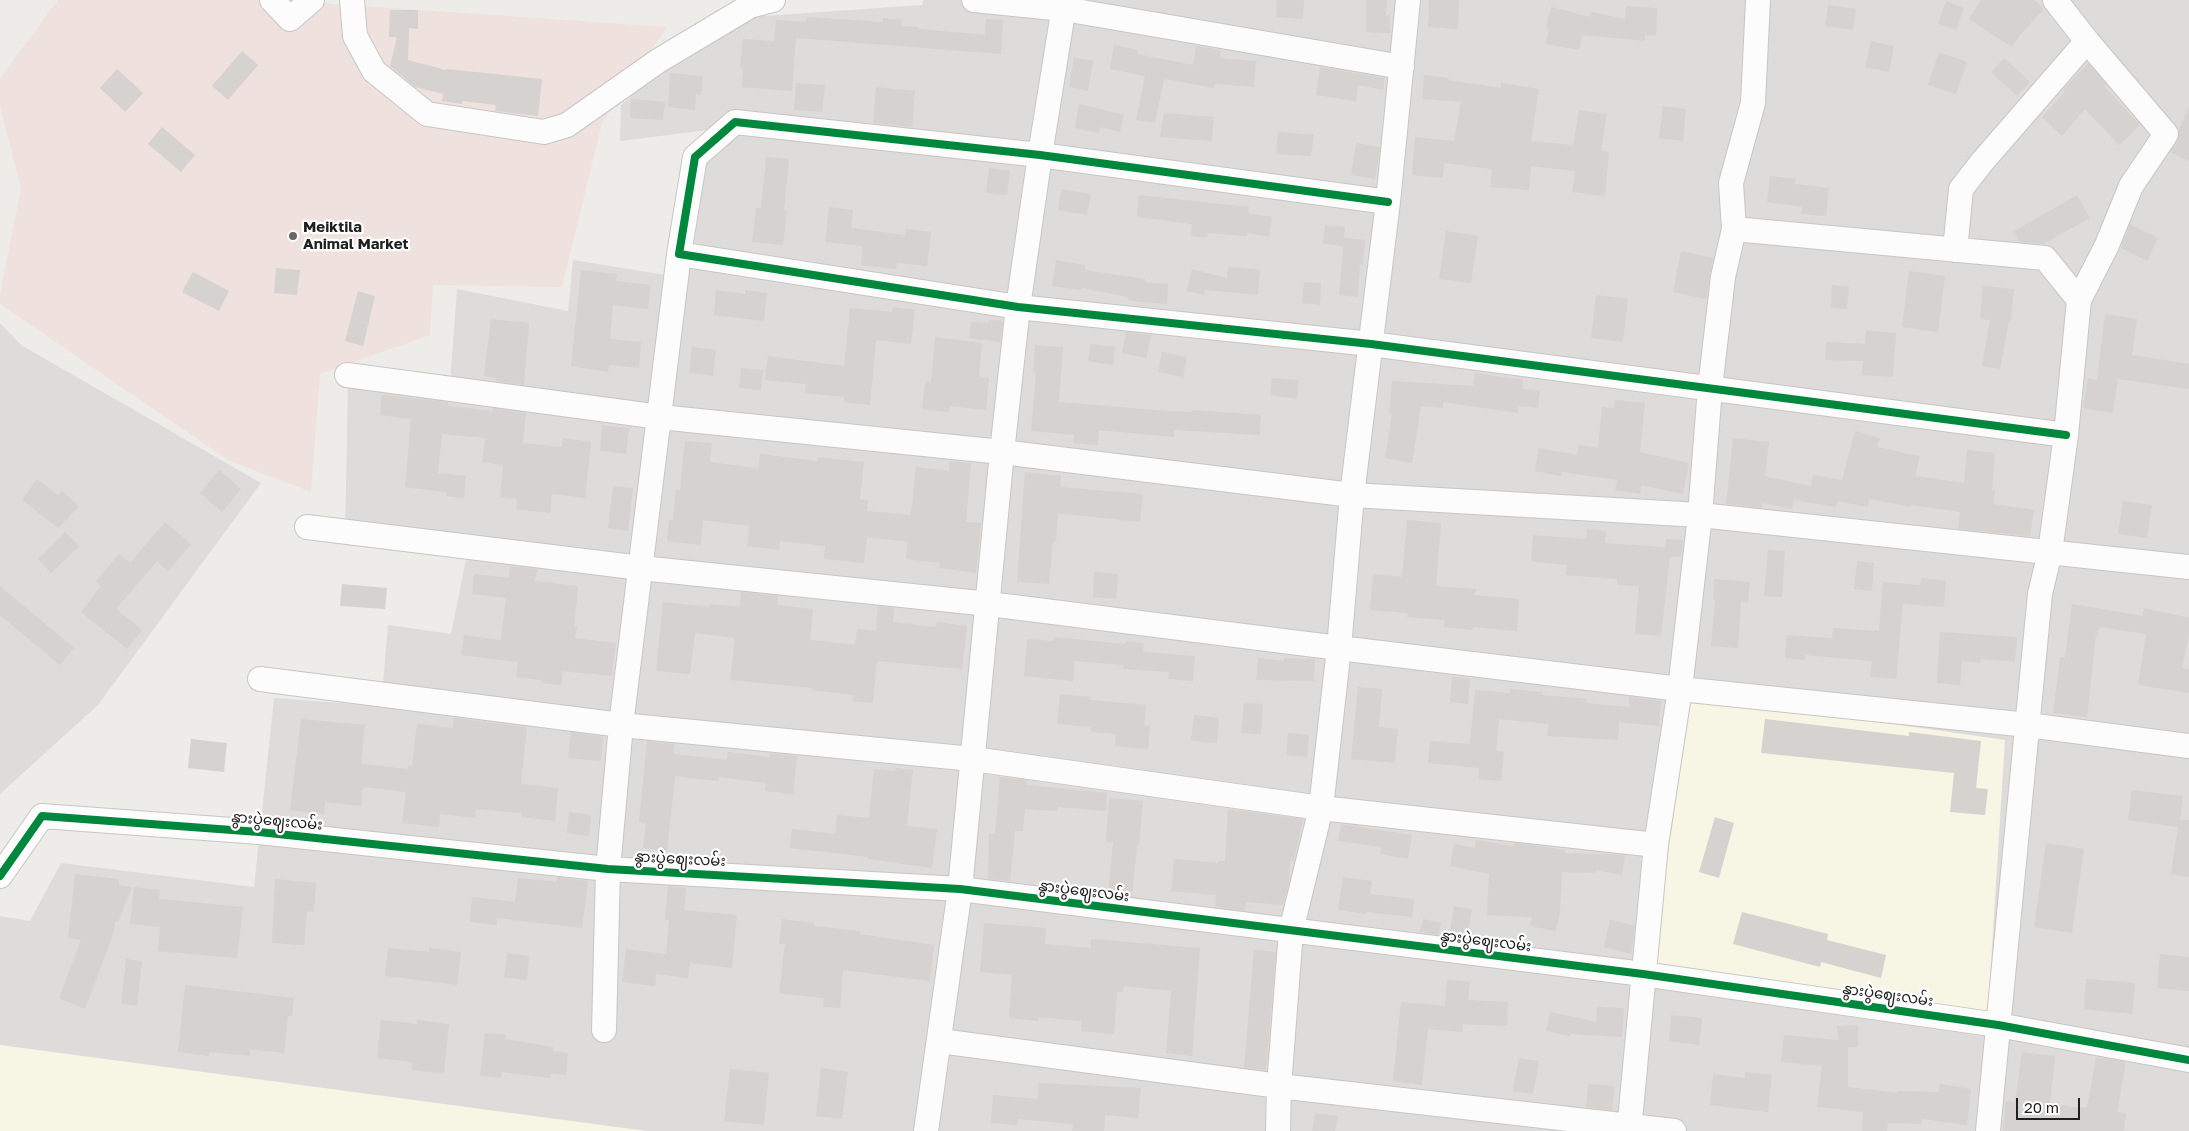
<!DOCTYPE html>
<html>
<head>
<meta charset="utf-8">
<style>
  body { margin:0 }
  #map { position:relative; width:2189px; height:1131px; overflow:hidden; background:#eeece8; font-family:"Golos Text",sans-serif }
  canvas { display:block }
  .scale { position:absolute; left:2016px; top:1098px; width:64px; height:22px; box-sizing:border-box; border:2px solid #202020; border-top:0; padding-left:6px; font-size:15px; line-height:18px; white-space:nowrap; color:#202020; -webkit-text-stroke:4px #fff; paint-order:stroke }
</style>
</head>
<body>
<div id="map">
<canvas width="2189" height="1131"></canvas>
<div class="scale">20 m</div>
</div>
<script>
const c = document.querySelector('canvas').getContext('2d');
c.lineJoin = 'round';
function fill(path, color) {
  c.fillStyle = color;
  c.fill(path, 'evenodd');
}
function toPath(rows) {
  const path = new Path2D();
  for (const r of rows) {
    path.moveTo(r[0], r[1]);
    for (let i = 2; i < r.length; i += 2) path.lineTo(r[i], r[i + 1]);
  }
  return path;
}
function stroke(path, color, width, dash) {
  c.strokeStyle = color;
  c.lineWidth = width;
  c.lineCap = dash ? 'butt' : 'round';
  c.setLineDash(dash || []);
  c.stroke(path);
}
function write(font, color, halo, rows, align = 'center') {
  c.font = font + ' "Golos Text","Noto Sans Myanmar",sans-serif';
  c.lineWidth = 4.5;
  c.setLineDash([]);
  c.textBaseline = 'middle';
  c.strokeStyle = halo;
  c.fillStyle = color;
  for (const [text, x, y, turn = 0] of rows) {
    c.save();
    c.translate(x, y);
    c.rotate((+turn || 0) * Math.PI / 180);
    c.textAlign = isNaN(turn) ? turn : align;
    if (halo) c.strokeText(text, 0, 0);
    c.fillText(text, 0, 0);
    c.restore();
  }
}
const residential = toPath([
  [923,0,2189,0,2189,1131,0,1131,0,916,30,921,61,863,254,887,274,698,381,706,388,625,451,634,466,559,345,541,348,382,450,382,457,289,568,311,573,260,684,278,708,130,620,141,621,105,720,19,922,5],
  [0,323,21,345,261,483,98,705,0,794]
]);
const commercial = toPath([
  [58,0,275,0,667,27,602,123,562,287,433,285,430,335,320,374,311,492,228,460,0,304,0,294,21,188,0,106,0,78]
]);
const education = toPath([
  [1690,695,2005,740,1988,1011,1653,963],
  [0,1045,647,1131,0,1131]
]);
const building = toPath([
  [1277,0,1304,0,1303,19,1276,17],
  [1366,0,1387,0,1386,15,1390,15,1390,33,1366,32],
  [1429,0,1459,0,1458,29,1428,27],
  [1981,0,2034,0,2044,9,2020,35,2012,47,1969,19],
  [1946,1,1964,8,1956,30,1938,24],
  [1828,5,1856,9,1853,30,1825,26],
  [1626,6,1657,8,1656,36,1645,35,1645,41,1582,35,1579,50,1546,44,1549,29,1546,28,1551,7,1590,17,1591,12,1625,19],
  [390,10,418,10,418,29,409,28,408,60,446,70,447,69,542,79,538,116,495,111,496,105,462,101,462,104,442,101,443,94,415,87,390,66,397,37,389,37],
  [807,17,883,22,883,18,902,20,901,26,919,27,919,29,985,35,986,19,1003,20,1001,54,796,38,792,91,742,87,743,68,740,68,743,39,774,41,776,20,806,22],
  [1871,41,1894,46,1889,72,1865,67],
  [1114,45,1138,50,1137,54,1193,65,1196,46,1221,50,1220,58,1256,61,1254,87,1215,84,1214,88,1164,79,1155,123,1136,120,1145,76,1110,69],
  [242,51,258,65,228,100,212,86],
  [1939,52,1967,62,1956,94,1928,85],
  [1074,57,1093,61,1088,91,1069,87],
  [2004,58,2030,82,2017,96,1991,72],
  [2088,63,2106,84,2104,86,2140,125,2119,145,2085,109,2062,136,2042,117,2065,92,2063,90],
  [1320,67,1385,78,1383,90,1358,85,1356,101,1316,95],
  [117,69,143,93,125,112,100,88],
  [670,73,703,76,701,95,696,94,695,110,668,107],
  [1424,75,1449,78,1448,80,1501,88,1501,83,1539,89,1531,141,1573,145,1579,110,1607,114,1601,151,1609,152,1605,196,1572,192,1575,171,1531,166,1529,190,1490,187,1492,169,1444,163,1443,178,1412,175,1415,137,1454,141,1461,102,1422,99],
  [796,83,825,85,822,112,794,110],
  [876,87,915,91,912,127,873,123],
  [631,99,665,102,663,120,630,118],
  [1079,104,1124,115,1120,132,1100,127,1099,133,1075,128],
  [1663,106,1686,109,1683,141,1659,138],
  [2189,106,2189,161,2170,152,2178,141,2179,130],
  [1164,113,1214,117,1212,141,1160,137],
  [162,127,195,155,181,172,148,144],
  [1278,132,1314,135,1311,156,1276,154],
  [1356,143,1380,147,1375,179,1351,175],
  [766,157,789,159,784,211,787,211,783,245,752,242,756,208,761,208],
  [989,168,1010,171,1007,195,986,193],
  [1770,176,1796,179,1795,184,1829,188,1826,216,1801,214,1802,207,1767,202],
  [1061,189,1091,194,1087,215,1058,210],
  [1139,195,1249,207,1248,213,1272,217,1269,237,1247,233,1247,236,1208,233,1207,238,1191,236,1192,224,1137,217],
  [2077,195,2090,218,2043,244,2020,242,2014,231],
  [829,207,853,210,851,228,905,235,906,229,931,232,927,266,897,263,896,269,861,265,863,246,825,242],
  [2130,224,2158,238,2147,261,2121,248],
  [1325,225,1345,227,1343,246,1323,244],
  [1446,231,1478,236,1471,283,1439,279],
  [1344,238,1365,240,1363,265,1360,264,1358,297,1339,295],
  [1681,251,1713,258,1706,299,1673,292],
  [1056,260,1085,265,1085,270,1145,279,1145,282,1168,284,1167,304,1131,301,1128,300,1128,297,1082,288,1081,290,1052,286],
  [1228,267,1260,270,1258,295,1205,290,1204,295,1187,291,1192,269,1227,278],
  [276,268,300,270,297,295,274,293],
  [581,270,617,274,616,281,651,285,648,309,613,305,610,339,641,342,639,368,609,365,608,372,571,366],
  [1909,271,1945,276,1938,332,1902,327],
  [193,272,229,291,219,311,182,292],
  [1304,282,1321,283,1320,305,1302,303],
  [1832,285,1849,287,1847,309,1831,308],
  [1983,286,2014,289,2011,322,2009,321,2000,369,1982,366,1990,320,1980,319],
  [716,290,745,294,745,290,767,293,764,321,714,315],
  [358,291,375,296,363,346,345,341],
  [1596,295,1628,299,1623,342,1591,338],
  [893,307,915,310,911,344,876,340,870,405,844,402,844,397,805,393,806,384,765,380,768,356,844,366,850,308,892,312],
  [2105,314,2137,319,2132,355,2189,364,2189,389,2118,379,2113,413,2083,408,2088,378,2097,380],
  [491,319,529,323,524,385,496,381,496,378,484,376],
  [989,320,1003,321,1000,342,969,338,971,322,988,323],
  [1866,330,1896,333,1893,377,1862,375,1863,361,1825,360,1826,342,1865,344],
  [1126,332,1151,335,1146,358,1122,353],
  [935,337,982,343,979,377,989,378,986,410,950,406,949,412,922,409,925,382,931,382],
  [1091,344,1115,347,1113,365,1088,361],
  [1035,345,1063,347,1059,402,1155,410,1192,412,1192,410,1261,415,1260,435,1174,430,1174,437,1099,430,1098,445,1073,443,1074,435,1031,431,1036,373,1033,372],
  [692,347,716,350,713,376,689,373],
  [1162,352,1187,357,1183,377,1158,372],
  [741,368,763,370,761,390,739,388],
  [1475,373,1523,380,1522,389,1540,391,1538,408,1519,406,1518,413,1443,402,1443,408,1421,406,1412,463,1385,458,1392,414,1389,413,1392,381,1473,386],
  [1272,378,1299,380,1297,399,1270,395],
  [382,395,448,402,448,406,492,411,493,408,526,413,523,443,562,447,563,438,591,442,585,498,552,494,550,513,516,509,517,499,500,497,503,465,482,462,485,438,442,434,438,473,466,476,464,498,446,496,446,492,405,487,411,419,380,415],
  [1615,400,1645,403,1640,452,1689,463,1683,494,1641,485,1640,494,1615,490,1617,480,1562,472,1561,476,1535,471,1539,448,1577,455,1579,445,1598,448,1602,407,1614,408],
  [602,425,629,428,626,454,600,451],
  [1855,431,1880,438,1877,447,1920,456,1915,476,1964,483,1967,450,1995,453,1992,491,1995,491,1994,504,2034,510,2030,536,1958,529,1960,512,1911,505,1911,507,1869,499,1868,507,1837,501,1836,507,1794,500,1792,509,1762,503,1762,508,1726,504,1733,438,1769,442,1765,476,1811,486,1813,475,1842,480],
  [685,441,712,443,710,462,758,468,760,454,817,461,818,457,864,462,860,499,868,500,867,511,911,515,916,467,949,471,950,461,971,463,966,522,981,523,976,573,939,568,940,563,906,559,908,542,867,537,864,563,824,559,825,546,780,541,779,550,747,546,749,526,703,520,701,545,667,541,669,520,673,520,676,490,680,490],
  [219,470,241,489,222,512,200,493],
  [1025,472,1061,476,1060,487,1143,494,1140,522,1058,513,1056,542,1053,541,1049,584,1017,582],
  [37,479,58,495,62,491,79,506,58,528,22,500],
  [613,486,633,488,628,531,608,528],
  [2123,501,2152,505,2147,538,2118,534],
  [1407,520,1441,523,1436,586,1476,589,1475,595,1519,599,1517,631,1473,627,1472,630,1444,627,1445,620,1407,617,1408,613,1370,610,1373,574,1402,577],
  [165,522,191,544,168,571,157,561,116,609,142,630,127,649,81,612,101,586,96,581,119,554,130,563],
  [1587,529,1606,531,1605,543,1665,547,1666,539,1683,540,1681,557,1670,557,1661,636,1635,634,1639,586,1617,585,1617,579,1566,575,1567,565,1531,561,1533,535,1586,539],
  [65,532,79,546,51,573,38,559],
  [1768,550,1785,551,1782,597,1764,596],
  [1857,561,1874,563,1872,591,1854,589],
  [510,566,537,569,535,581,578,586,574,627,577,627,575,638,616,643,612,676,563,671,561,685,541,683,541,680,516,677,518,662,461,655,464,635,501,640,506,598,472,594,474,574,509,578],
  [1094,572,1118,574,1116,599,1093,597],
  [1921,578,1946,581,1944,607,1903,604,1896,679,1870,677,1872,661,1805,655,1805,660,1785,658,1787,635,1832,638,1833,628,1874,631,1874,630,1879,630,1883,582,1920,585],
  [1714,579,1750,582,1748,603,1741,602,1738,648,1711,646,1715,600,1713,600],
  [342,584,387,588,385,609,340,606],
  [0,586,74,648,60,665,0,615],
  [741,592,778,596,777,605,813,609,810,640,855,645,857,629,876,631,878,606,894,608,893,622,936,627,937,622,967,626,962,669,877,661,873,703,853,701,854,695,812,690,813,688,730,680,735,638,695,633,690,674,656,671,663,602,709,607,710,604,740,607],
  [2072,604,2143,616,2144,608,2189,618,2189,634,2182,668,2189,669,2189,693,2138,685,2146,634,2099,627,2098,636,2096,635,2087,717,2053,713,2060,657,2065,657],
  [1940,632,2017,637,2015,662,1981,659,1980,663,1962,661,1960,685,1937,683],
  [1054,637,1125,644,1126,641,1144,643,1143,652,1195,656,1193,681,1168,679,1169,672,1123,669,1124,665,1075,661,1073,681,1024,676,1027,639,1053,641],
  [1258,658,1284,661,1284,658,1315,659,1314,681,1256,680],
  [1452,677,1470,679,1468,704,1450,702],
  [1358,687,1382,689,1379,727,1398,729,1395,763,1351,759],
  [1510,689,1543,692,1542,695,1587,699,1587,703,1629,707,1629,697,1661,701,1659,726,1619,722,1618,740,1547,736,1549,724,1499,719,1496,751,1504,752,1501,781,1478,779,1479,768,1428,763,1430,741,1470,744,1475,690,1510,693],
  [1060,694,1091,697,1091,700,1146,705,1144,726,1150,726,1148,749,1115,746,1116,734,1091,732,1091,727,1057,724],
  [1244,703,1263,704,1261,734,1241,733],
  [1194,715,1219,718,1217,743,1191,741],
  [454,718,527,727,521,784,558,788,555,821,521,817,522,813,476,809,475,818,440,814,439,827,402,823,406,792,363,787,361,806,325,802,324,814,290,810,301,719,365,725,361,764,408,769,409,765,412,766,417,724,453,728],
  [1765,719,1909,736,1909,732,1981,741,1976,788,1988,789,1985,815,1950,812,1954,773,1761,753],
  [571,732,603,737,601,761,568,758],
  [1288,733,1309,735,1307,757,1286,755],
  [191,739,227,743,224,772,188,768],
  [647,741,674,744,673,754,727,760,728,752,769,757,770,753,797,756,793,794,765,791,766,783,719,777,718,781,675,776,667,851,643,848,646,823,639,822],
  [896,768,913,770,907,826,937,829,932,868,868,859,868,857,790,848,792,829,835,834,837,815,869,818,874,769,895,771],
  [1000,777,1027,780,1026,785,1107,793,1106,811,1058,807,1057,811,1025,809,1023,831,1015,831,1010,881,988,879,989,833,995,833],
  [2132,790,2183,796,2180,819,2189,820,2189,877,2171,874,2178,827,2128,820],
  [1109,798,1143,801,1139,845,1137,844,1132,897,1108,894,1113,842,1106,842],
  [1228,809,1303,819,1294,861,1290,861,1289,883,1283,905,1246,902,1245,911,1215,907,1216,895,1171,891,1174,859,1218,863,1218,861,1225,861],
  [569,812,591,815,589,836,567,833],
  [1715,817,1734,823,1719,878,1699,872],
  [1341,824,1412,835,1408,859,1380,854,1382,847,1338,841],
  [1476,840,1514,846,1514,843,1531,845,1565,850,1565,853,1625,855,1622,875,1596,870,1596,873,1562,872,1560,912,1556,931,1530,926,1532,917,1487,915,1489,874,1450,866,1454,844,1475,848],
  [2046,843,2084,849,2072,933,2034,927],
  [75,874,119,879,119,885,132,887,118,922,115,922,113,935,85,1009,59,998,81,940,68,938],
  [557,877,588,881,582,928,497,918,497,925,470,922,472,897,515,902,518,878,557,882],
  [1343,877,1372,881,1370,894,1414,899,1412,917,1367,912,1366,914,1338,910],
  [275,879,316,883,314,912,307,911,304,945,272,943],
  [668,886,686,888,684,910,737,915,732,968,690,963,688,978,656,974,655,986,622,982,626,949,666,954,669,920,665,920],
  [134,887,160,890,159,899,243,907,237,958,158,951,160,927,130,924],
  [1454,906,1472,909,1468,933,1450,930],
  [1742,912,1828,934,1827,940,1886,955,1881,978,1821,962,1820,967,1733,944],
  [782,919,814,923,814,926,860,931,859,934,934,945,930,981,843,970,840,1008,823,1007,824,998,779,993,785,944,779,944],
  [1423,919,1441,923,1439,935,1420,932],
  [1610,920,1635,926,1631,954,1604,947],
  [984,923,1046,928,1045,944,1091,948,1091,939,1200,948,1192,1056,1166,1053,1171,991,1124,986,1123,992,1117,992,1114,1034,1081,1031,1082,1021,1039,1017,1038,1021,1009,1018,1012,975,980,972],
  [388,948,429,952,429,948,461,952,457,985,385,976],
  [1254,950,1276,952,1266,1070,1244,1068],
  [507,953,529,956,527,980,504,977],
  [2160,954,2189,957,2189,991,2157,988],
  [126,959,142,961,137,1006,121,1004],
  [2086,979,2135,983,2132,1014,2084,1009],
  [1447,980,1470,982,1468,1000,1508,1002,1507,1026,1463,1024,1463,1032,1428,1029,1422,1085,1393,1081,1401,1002,1445,1006],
  [185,985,294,998,292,1016,288,1016,284,1053,250,1049,250,1056,209,1052,209,1056,178,1052],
  [1597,1007,1624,1008,1622,1037,1570,1034,1570,1036,1546,1031,1550,1012,1596,1022],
  [1671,1015,1702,1018,1699,1045,1669,1041],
  [381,1020,417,1024,417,1020,449,1024,444,1073,412,1070,412,1062,377,1058],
  [1858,1025,1858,1047,1848,1047,1848,1087,1897,1093,1897,1091,1939,1092,1940,1084,1971,1089,1967,1125,1922,1119,1922,1124,1888,1123,1887,1131,1862,1131,1863,1112,1817,1107,1822,1066,1781,1062,1784,1035,1838,1040,1837,1026],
  [485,1033,506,1035,505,1039,553,1047,553,1051,568,1053,566,1075,550,1074,550,1078,502,1072,501,1078,480,1076],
  [2022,1052,2055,1056,2050,1103,2072,1107,2087,1107,2096,1057,2126,1062,2117,1112,2126,1113,2124,1131,2003,1131,2006,1101,2015,1102],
  [1519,1058,1539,1061,1533,1094,1513,1091],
  [821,1068,848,1072,842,1119,816,1116],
  [730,1069,769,1073,764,1125,724,1121],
  [1745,1072,1772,1075,1768,1112,1710,1105,1713,1074,1745,1078],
  [1039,1083,1141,1088,1138,1118,1105,1115,1104,1131,1072,1131,1073,1124,1018,1119,1017,1125,991,1123,993,1095,1037,1099],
  [1588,1084,1615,1086,1612,1110,1586,1107],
  [1315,1113,1338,1116,1335,1131,1312,1131]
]);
const minor = toPath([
  [272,0,290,19,312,0],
  [352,0,355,36,374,71,427,114,544,132,567,125,658,61,750,6,773,0],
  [974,0,1064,9,1402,67],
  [1388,202,1040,155,735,122,695,157,679,254,1018,307,1371,344,2066,435],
  [1734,229,2045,258,2079,300],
  [1955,250,1961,189,1982,162,2087,41],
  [347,375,660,417,1002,452,1352,495,1700,515,2189,567],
  [307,527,641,568,989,604,1339,648,1680,689,2028,725,2189,746],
  [260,679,621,725,973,759,1321,808,1656,845],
  [0,876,42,816,259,832,608,869,960,889,1643,974,1998,1025,2189,1060],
  [604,1030,608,869,621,725,679,254],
  [940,1041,1279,1086,1674,1131],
  [926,1131,960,889,1002,452,1018,307,1040,155,1065,0],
  [1278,1131,1279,1086,1291,931,1321,808,1339,648,1352,495,1388,202,1408,0],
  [1629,1131,1656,845,1680,689,1700,515,1710,388,1723,277,1734,229,1731,183,1753,103,1758,0],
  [1988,1131,2040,594,2050,552,2066,435,2079,300,2107,245,2131,186,2166,134,2087,41,2055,0]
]);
const cycleway = toPath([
  [1388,202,1040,155,735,122,695,157,679,254,1018,307,1371,344,2066,435],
  [0,876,42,816,259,832,608,869,960,889,1643,974,1998,1025,2189,1060]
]);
const markers = [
  [293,236,5,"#686766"]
];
const poiNames = [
  ["Meiktila",303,227],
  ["Animal Market",303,244]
];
const streetNames = [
  ["နွားပွဲဈေးလမ်း",277,821,5],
  ["နွားပွဲဈေးလမ်း",680,859,3],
  ["နွားပွဲဈေးလမ်း",1084,891,7],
  ["နွားပွဲဈေးလမ်း",1486,941,7],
  ["နွားပွဲဈေးလမ်း",1888,995,8]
];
fill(residential, '#dddcda');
fill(commercial, '#efe1de');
fill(education, '#f7f6e4');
fill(building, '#d5d2cf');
stroke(minor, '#c7c6c4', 26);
stroke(minor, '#fcfcfc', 24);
stroke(cycleway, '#00873e', 8);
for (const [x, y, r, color] of markers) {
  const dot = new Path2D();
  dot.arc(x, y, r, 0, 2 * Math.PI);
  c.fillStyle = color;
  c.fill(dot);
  stroke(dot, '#fff', 2);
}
write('bold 15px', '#202020', '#fff', poiNames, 'left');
write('15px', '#202020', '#fff', streetNames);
</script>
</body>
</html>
